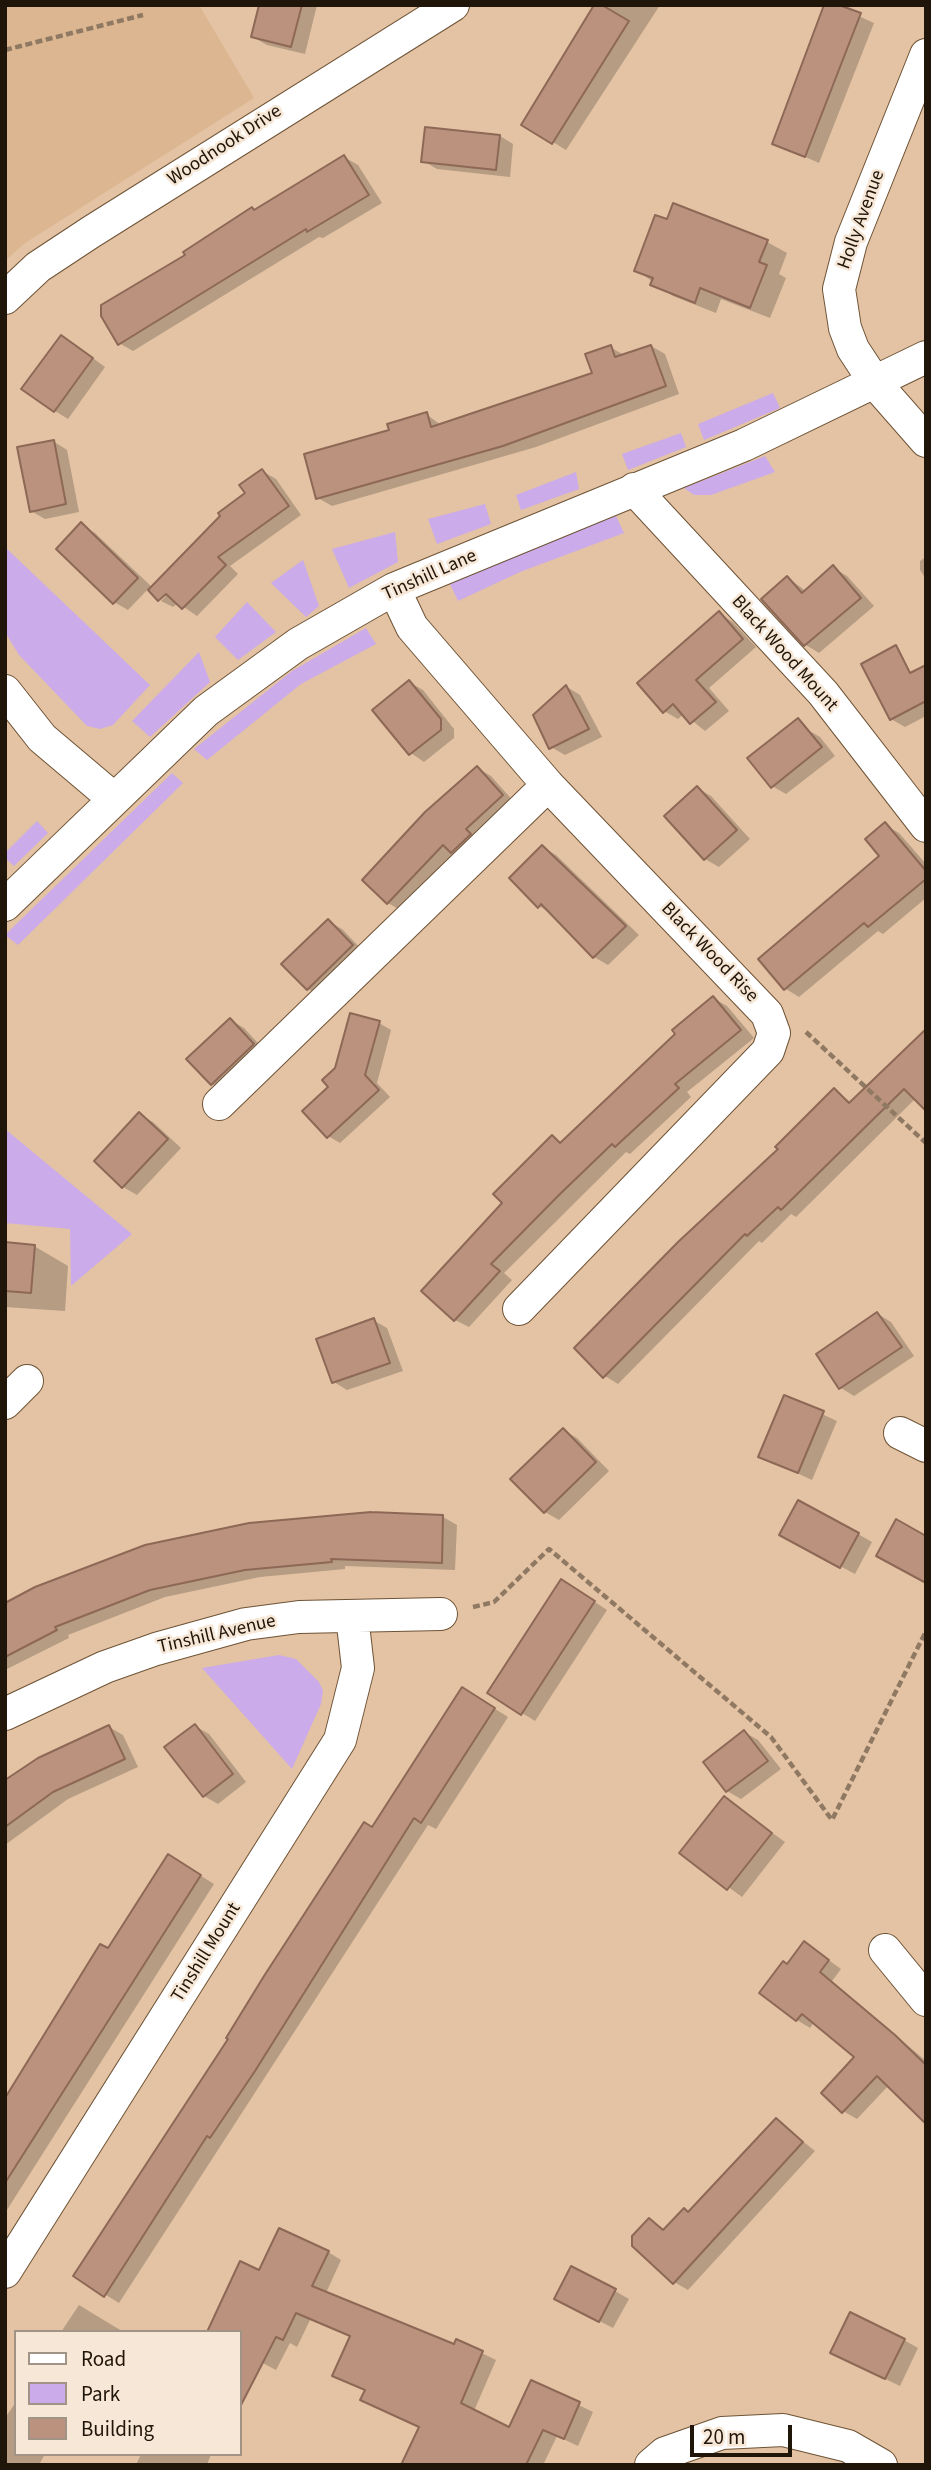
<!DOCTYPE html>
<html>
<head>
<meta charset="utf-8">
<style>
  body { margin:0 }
  #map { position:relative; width:931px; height:2470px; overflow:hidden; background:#e3c3a3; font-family:"Source Sans 3",sans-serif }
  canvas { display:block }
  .frame { position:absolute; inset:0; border:7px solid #201509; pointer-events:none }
  .legend { position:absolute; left:14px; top:2330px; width:228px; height:126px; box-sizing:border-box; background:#f7e7d7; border:2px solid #a19385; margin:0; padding:9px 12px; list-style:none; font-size:21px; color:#201509 }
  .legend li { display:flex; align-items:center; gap:14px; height:35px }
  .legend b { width:35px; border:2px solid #a19385 }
  .scale { position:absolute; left:690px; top:2425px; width:102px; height:32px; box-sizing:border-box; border:4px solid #201509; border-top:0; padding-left:9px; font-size:21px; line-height:24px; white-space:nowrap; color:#201509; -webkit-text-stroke:5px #f7e7d7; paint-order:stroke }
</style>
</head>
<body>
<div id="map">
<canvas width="931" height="2470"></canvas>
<div class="frame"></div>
<ul class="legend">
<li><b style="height:9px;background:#fff"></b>Road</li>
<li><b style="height:19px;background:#cbabea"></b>Park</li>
<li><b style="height:19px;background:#ba927e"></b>Building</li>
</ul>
<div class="scale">20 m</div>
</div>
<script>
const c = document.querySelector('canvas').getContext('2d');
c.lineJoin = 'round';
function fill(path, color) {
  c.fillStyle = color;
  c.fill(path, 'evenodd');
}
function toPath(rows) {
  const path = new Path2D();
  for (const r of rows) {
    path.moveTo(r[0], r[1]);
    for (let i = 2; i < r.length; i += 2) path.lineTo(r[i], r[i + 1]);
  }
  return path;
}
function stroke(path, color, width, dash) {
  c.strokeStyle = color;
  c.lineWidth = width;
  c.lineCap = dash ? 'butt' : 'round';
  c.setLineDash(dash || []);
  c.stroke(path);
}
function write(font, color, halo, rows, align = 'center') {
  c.font = font + ' "Source Sans 3",sans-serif';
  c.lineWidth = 5;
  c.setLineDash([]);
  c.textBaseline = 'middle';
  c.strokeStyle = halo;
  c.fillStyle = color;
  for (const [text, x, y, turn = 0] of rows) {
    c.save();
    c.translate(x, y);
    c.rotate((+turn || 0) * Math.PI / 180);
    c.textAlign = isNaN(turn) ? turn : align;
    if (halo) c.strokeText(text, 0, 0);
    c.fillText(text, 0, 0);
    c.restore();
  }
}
const built = toPath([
  [5,5,199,5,254,98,25,243,5,261]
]);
const green = toPath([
  [773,393,780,408,704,440,698,424],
  [681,433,686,447,628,470,622,454],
  [765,456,775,472,711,495,694,495,684,488],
  [576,472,579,489,521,510,516,495],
  [485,504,491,524,437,544,428,519],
  [616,516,624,533,520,572,458,601,450,584,510,556],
  [395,532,398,562,349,588,332,549],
  [5,547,150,685,113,725,100,729,87,726,19,655,5,632],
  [303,560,319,606,306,617,271,583],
  [247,602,276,632,238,660,215,637],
  [366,628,376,644,301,684,207,760,194,749,292,671],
  [199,652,210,682,150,737,132,721],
  [172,773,183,783,18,945,5,935],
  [37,821,48,833,14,866,5,858,5,853],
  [5,1129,132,1234,71,1286,70,1229,5,1223],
  [279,1655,296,1659,319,1682,323,1691,321,1704,292,1769,202,1668]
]);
const shadow = toPath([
  [261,5,317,5,305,54,267,45,253,37],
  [596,5,660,5,566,150,553,142],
  [834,5,874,23,819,163,774,143],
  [500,136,513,144,510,177,437,169,423,161],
  [344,157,358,165,382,203,323,238,319,237,133,351,119,343,187,256],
  [767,242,787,253,779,274,786,278,770,318,721,299,716,313,673,296,636,270],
  [75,345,105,367,68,419,55,411],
  [651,346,665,354,679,394,536,447,332,506,318,498,391,432,426,414,441,425,594,374,610,347,624,355],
  [53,441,67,450,79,512,45,519,31,511],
  [262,471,276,479,301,515,230,566,238,574,197,616,178,603,173,607,161,601,166,596,160,596,160,600,149,588,128,610,114,602,81,525,95,533,153,588,248,494],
  [926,557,926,579,920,570,920,561],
  [833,568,847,576,874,606,819,653,806,645,788,578,806,591],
  [719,614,733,622,756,647,709,688,729,711,705,731,684,714,678,719,664,711],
  [926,669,926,716,905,727,891,719],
  [409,682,423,690,454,729,454,738,424,762,411,753],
  [567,687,580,695,602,737,565,755,551,747],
  [806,729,820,737,835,756,786,794,772,786],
  [477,768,491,776,515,803,402,911,388,903,364,880],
  [697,788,711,796,750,839,719,867,705,859],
  [885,825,899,833,926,864,926,898,883,934,878,931,799,997,786,989,760,959,881,856],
  [542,847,556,855,639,935,608,965,594,957,554,915,539,906],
  [328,921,342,929,366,954,322,997,308,989],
  [713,998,727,1006,754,1038,687,1092,691,1097,630,1154,626,1152,504,1273,512,1280,469,1327,455,1320,504,1203,552,1137,562,1143],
  [230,1020,244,1028,267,1053,226,1092,212,1084],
  [379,1023,391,1030,377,1083,390,1097,340,1143,328,1136,330,1087],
  [914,1043,916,1098,796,1217,791,1214,762,1243,759,1241,618,1384,605,1376,576,1348,780,1149,834,1090,852,1103],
  [139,1114,153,1122,181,1148,137,1195,123,1187,96,1161],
  [5,1244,34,1246,68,1266,65,1311,5,1307],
  [878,1314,891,1322,914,1356,854,1396,841,1388,818,1354],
  [373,1320,387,1328,403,1371,347,1390,334,1382],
  [785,1397,837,1421,812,1480,760,1456],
  [563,1430,577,1438,609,1471,559,1520,545,1512,513,1479],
  [443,1517,457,1525,455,1570,345,1566,345,1569,260,1577,165,1597,68,1635,69,1638,5,1670,5,1604],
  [858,1534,872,1542,855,1574,795,1542],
  [575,1589,607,1610,535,1721,522,1713],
  [476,1697,508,1717,436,1829,428,1825,119,2303,75,2276,373,1829],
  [195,1726,209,1734,246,1782,218,1804,204,1796],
  [109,1727,123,1735,138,1767,68,1799,5,1845,5,1784],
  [744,1732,758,1740,781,1769,741,1799,727,1791],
  [724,1798,785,1842,742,1897,682,1853],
  [182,1864,214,1884,5,2213,5,2101,108,1950],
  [805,1943,841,1969,832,1981,926,2061,926,2122,889,2085,857,2119,843,2111,856,2057,814,2022,810,2028,797,2020,787,1966],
  [776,2120,815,2151,688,2290,674,2282,650,2220,666,2230,690,2213],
  [328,2252,341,2260,326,2293,454,2347,457,2341,496,2360,474,2411,510,2429,532,2382,593,2412,578,2446,557,2436,543,2465,411,2465,421,2428,376,2407,367,2391,348,2383,351,2337,310,2320,297,2347,290,2343,276,2370,240,2351,240,2332,260,2273],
  [615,2291,629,2299,613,2328,570,2306],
  [79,2305,92,2313,122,2331,61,2332],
  [904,2340,918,2348,900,2386,846,2360],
  [16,2402,16,2454,45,2454,39,2465,5,2465,5,2418],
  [141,2454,211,2454,207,2465,136,2465]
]);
const building = toPath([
  [259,5,302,5,291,47,251,37,259,5],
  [594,5,602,5,629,21,552,144,521,125,594,5],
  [824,5,839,5,861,13,805,157,772,144,824,5],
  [425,127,500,135,496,170,421,162,425,127],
  [344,155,369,195,307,232,306,229,118,345,101,316,101,305,185,255,183,252,252,207,254,210,344,155],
  [673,203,768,240,759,262,767,265,750,308,700,288,695,303,650,285,653,278,634,271,655,215,667,219,673,203],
  [61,335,93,358,54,412,21,389,61,335],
  [611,345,615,357,651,345,666,386,503,446,316,499,304,454,389,430,387,424,427,412,431,427,592,373,585,354,611,345],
  [54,440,66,504,30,512,17,447,54,440],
  [262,469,289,506,218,557,226,565,182,609,166,594,158,601,148,590,220,516,218,513,245,493,239,485,262,469],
  [81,522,138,578,113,604,56,549,81,522],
  [833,565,861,598,804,646,761,599,787,576,802,593,833,565],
  [719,611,743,639,696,680,716,702,690,724,673,704,663,713,637,683,719,611],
  [896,645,910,673,926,665,926,701,890,720,861,664,896,645],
  [409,680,441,719,441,730,409,755,372,710,409,680],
  [566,685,589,729,549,749,533,715,566,685],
  [798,718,822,747,771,788,747,758,798,718],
  [477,766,503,795,466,829,471,834,451,853,443,845,387,904,362,880,425,812,477,766],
  [697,786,737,830,704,860,664,816,697,786],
  [885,822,926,871,926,879,868,927,864,923,784,990,758,959,879,856,865,839,885,822],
  [542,845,626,926,593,958,541,904,538,908,509,878,542,845],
  [328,919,353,945,307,990,281,964,328,919],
  [713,996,741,1030,675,1084,679,1088,615,1147,612,1144,560,1194,491,1264,500,1271,454,1321,421,1291,502,1203,493,1194,552,1135,560,1143,675,1034,672,1030,713,996],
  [350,1013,380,1021,365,1075,379,1090,327,1138,302,1111,328,1087,322,1080,335,1068,350,1013],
  [230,1018,254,1044,211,1085,186,1059,230,1018],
  [926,1029,926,1111,904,1089,781,1210,778,1207,747,1236,745,1234,603,1378,574,1348,678,1242,778,1149,775,1147,834,1088,849,1103,926,1029],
  [139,1112,168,1139,122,1188,94,1161,139,1112],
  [5,1242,35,1245,31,1293,5,1291,5,1242],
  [877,1312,902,1347,839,1389,816,1354,877,1312],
  [374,1318,390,1363,332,1383,316,1339,374,1318],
  [784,1395,824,1411,798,1473,758,1457,784,1395],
  [563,1428,596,1462,544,1513,510,1479,563,1428],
  [798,1500,859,1533,840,1568,779,1535,798,1500],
  [371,1512,443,1515,442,1563,331,1559,332,1562,245,1570,150,1590,55,1627,57,1630,5,1657,5,1603,35,1587,145,1545,249,1523,371,1512],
  [896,1519,926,1536,926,1583,876,1556,896,1519],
  [561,1579,595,1601,521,1715,487,1693,561,1579],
  [462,1687,495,1708,421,1823,414,1818,255,2071,210,2138,207,2136,104,2297,73,2276,228,2039,226,2038,264,1976,364,1822,372,1827,462,1687],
  [195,1724,233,1774,203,1797,164,1747,195,1724],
  [109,1725,125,1759,53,1792,5,1827,5,1780,38,1758,109,1725],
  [744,1730,768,1761,726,1792,703,1762,744,1730],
  [724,1796,772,1833,727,1890,679,1853,724,1796],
  [168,1854,201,1875,5,2183,5,2098,100,1944,108,1948,168,1854],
  [804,1941,829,1960,820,1972,895,2035,926,2065,926,2124,877,2076,842,2113,821,2093,854,2057,802,2014,796,2021,759,1993,783,1961,787,1964,804,1941],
  [776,2118,803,2142,673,2284,632,2246,632,2236,649,2218,663,2230,684,2208,688,2212,776,2118],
  [279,2228,329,2251,312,2286,454,2344,456,2339,483,2351,461,2403,509,2427,531,2380,580,2402,564,2439,543,2430,526,2465,401,2465,419,2427,360,2400,365,2390,332,2376,350,2336,296,2313,283,2340,276,2337,240,2407,240,2332,207,2332,240,2261,259,2270,279,2228],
  [571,2266,616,2289,599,2322,554,2299,571,2266],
  [850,2312,905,2339,885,2379,830,2353,850,2312]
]);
const path = toPath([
  [5,50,143,15],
  [806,1032,926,1143],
  [473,1607,494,1602,549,1549,771,1737,832,1820,926,1631]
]);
const minor = toPath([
  [926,55,851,242,839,289,845,328,853,349,876,384,926,441],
  [5,298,38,267,91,232,453,5],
  [634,489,823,693,926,826],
  [394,589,412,627,548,785,767,1014,774,1033,768,1051,519,1309],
  [5,691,42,738,113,798],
  [5,905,206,711,298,644,394,589,744,445,926,357],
  [219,1104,548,785],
  [5,1403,27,1381],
  [900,1433,926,1446],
  [5,1714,105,1667,156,1649,246,1624,299,1617,441,1614],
  [885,1950,926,2000],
  [5,2272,340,1740,358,1668,352,1616],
  [651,2465,665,2453,722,2433,783,2430,848,2446,881,2465]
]);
const streetNames = [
  ["Woodnook Drive",225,146,-33],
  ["Holly Avenue",862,220,-70],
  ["Tinshill Lane",430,576,-24],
  ["Black Wood Mount",784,654,48],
  ["Black Wood Rise",709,953,46],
  ["Tinshill Avenue",217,1635,-13],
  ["Tinshill Mount",207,1953,-58]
];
fill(built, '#dbb690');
fill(green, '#cbabea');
fill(shadow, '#0003');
fill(building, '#ba927e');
stroke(building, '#8e6856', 2);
stroke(minor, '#6e5336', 34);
stroke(path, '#907962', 4.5, [7, 3.5]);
stroke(minor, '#fff', 32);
write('19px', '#201509', '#f7e7d7', streetNames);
</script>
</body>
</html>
